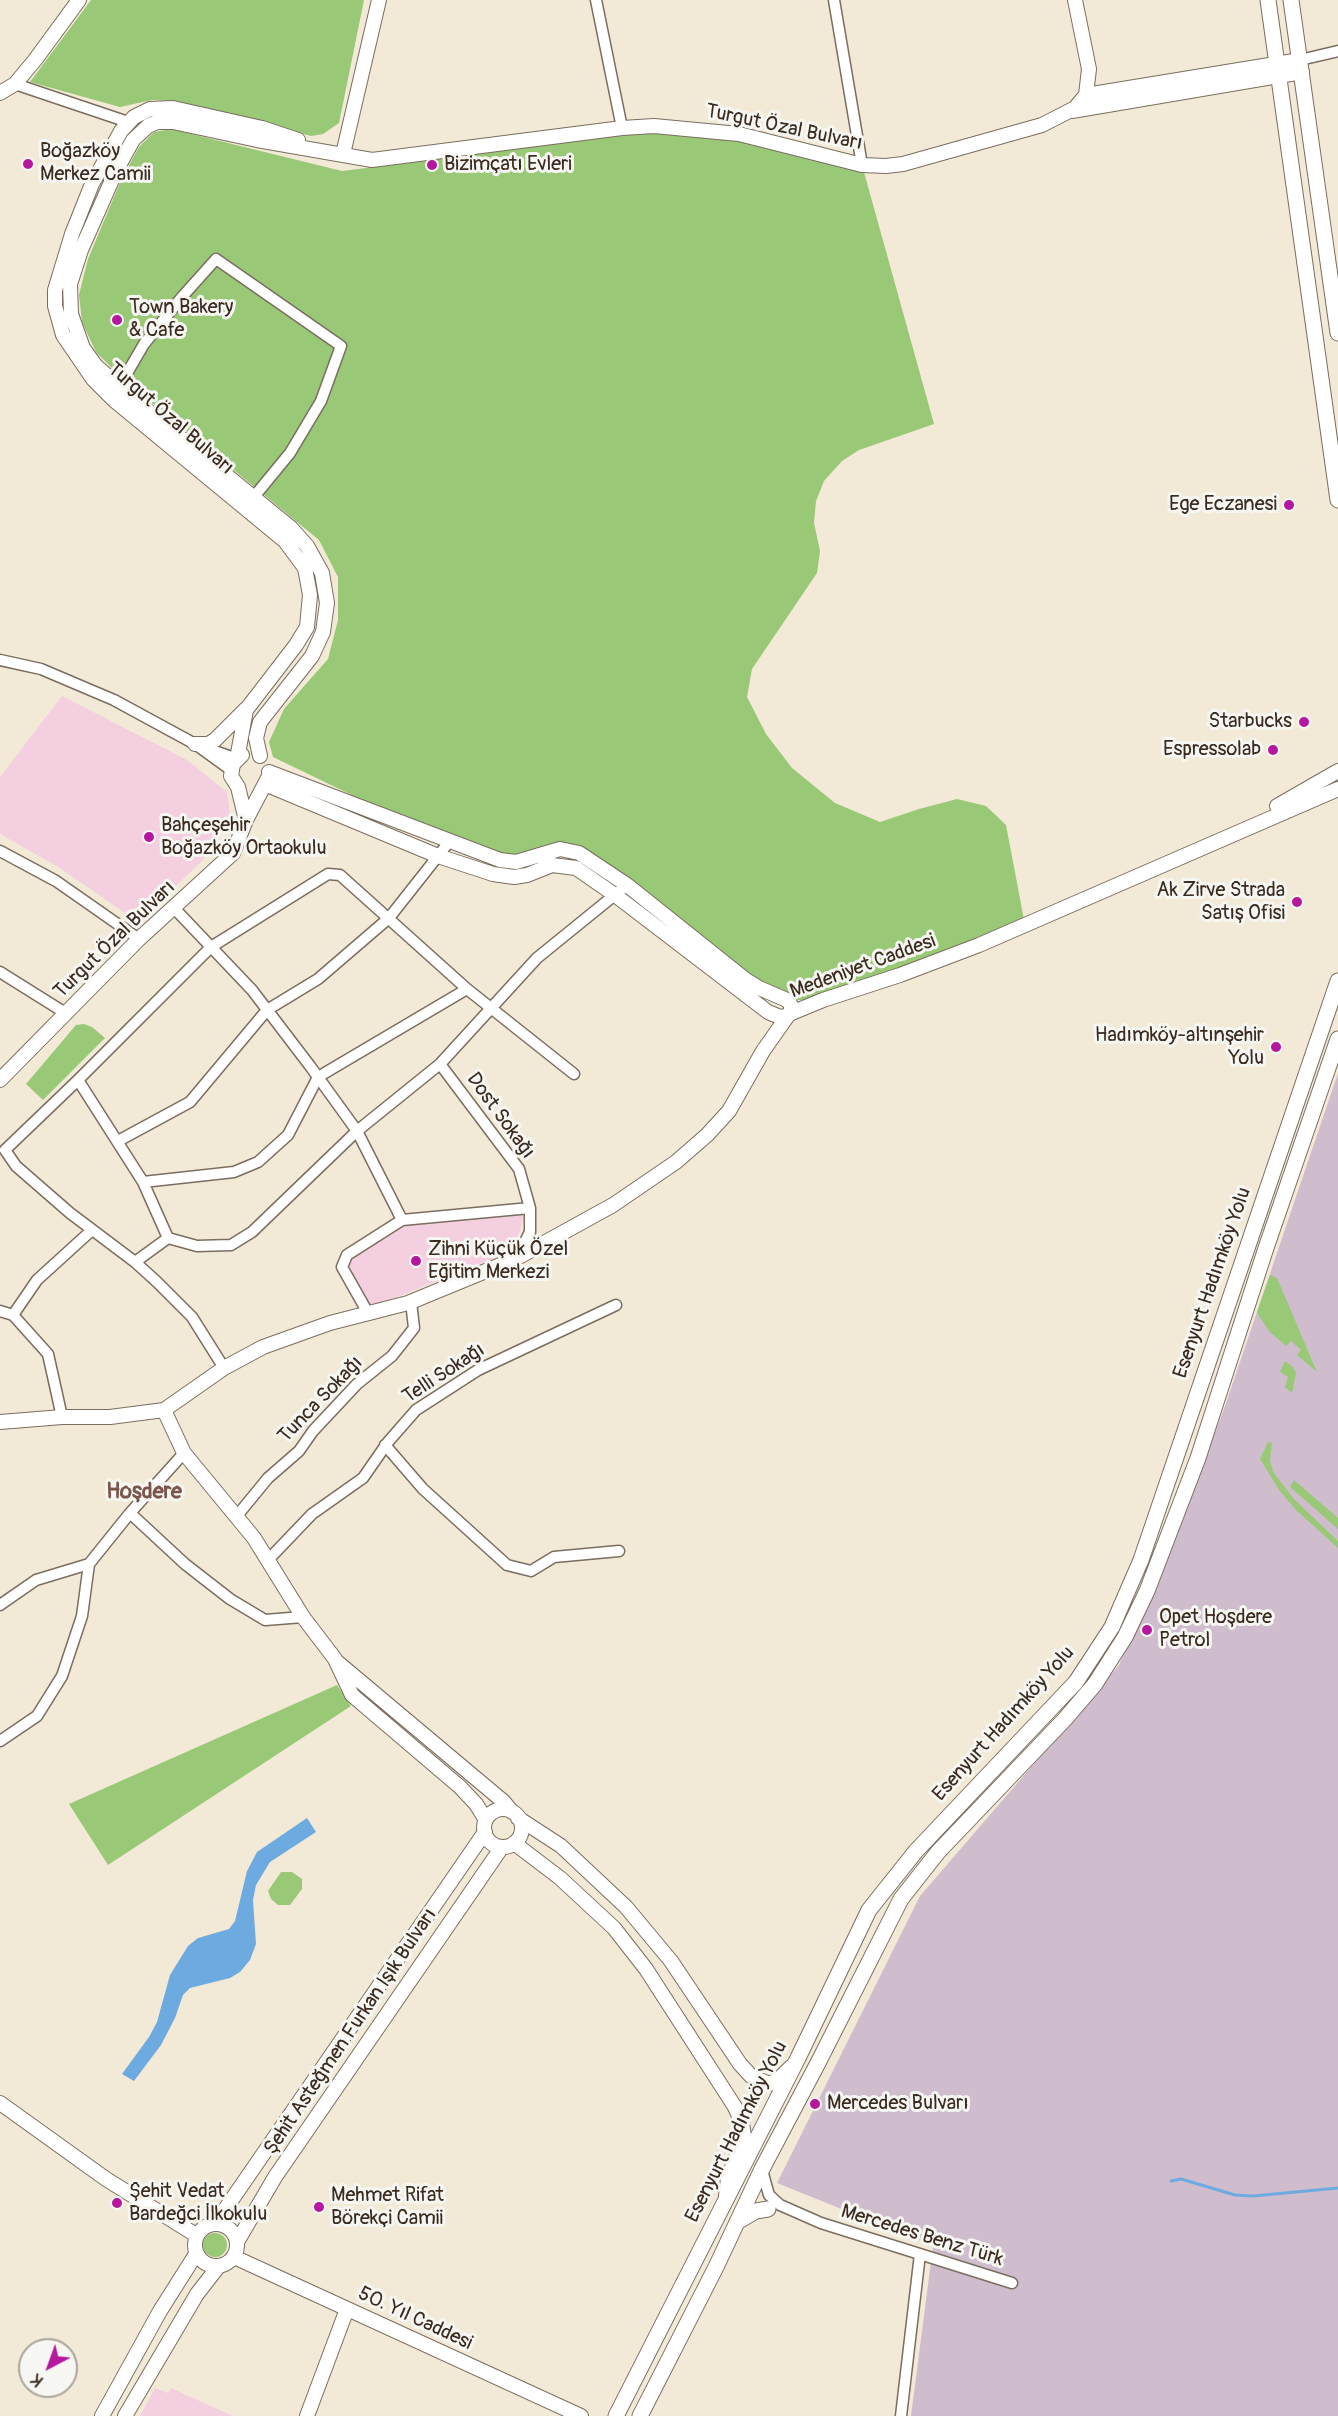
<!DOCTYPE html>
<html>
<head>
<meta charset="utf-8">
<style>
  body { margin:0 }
  #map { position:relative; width:1338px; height:2416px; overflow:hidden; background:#f2ead7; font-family:Pangolin,sans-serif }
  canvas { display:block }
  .north { position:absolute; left:18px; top:2338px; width:60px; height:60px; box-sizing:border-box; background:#f6f6f2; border:2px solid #aba49d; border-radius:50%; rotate:221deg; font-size:16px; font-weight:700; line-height:24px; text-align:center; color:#3b2a1e }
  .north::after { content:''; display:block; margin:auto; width:21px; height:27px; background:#b5179e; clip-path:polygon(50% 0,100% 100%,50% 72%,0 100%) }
</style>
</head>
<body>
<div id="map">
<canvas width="1338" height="2416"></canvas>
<div class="north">K</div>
</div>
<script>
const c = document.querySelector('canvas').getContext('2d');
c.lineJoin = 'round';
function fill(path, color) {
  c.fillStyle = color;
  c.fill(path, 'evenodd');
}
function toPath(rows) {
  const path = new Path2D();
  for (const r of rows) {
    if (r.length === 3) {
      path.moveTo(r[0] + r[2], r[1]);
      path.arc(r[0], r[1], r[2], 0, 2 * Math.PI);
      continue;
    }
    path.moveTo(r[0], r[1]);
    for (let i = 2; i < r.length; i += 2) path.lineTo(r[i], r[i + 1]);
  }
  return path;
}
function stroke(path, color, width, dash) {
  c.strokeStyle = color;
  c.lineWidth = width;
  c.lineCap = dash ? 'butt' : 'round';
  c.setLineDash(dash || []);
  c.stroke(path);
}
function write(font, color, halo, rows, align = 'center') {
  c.font = font + ' Pangolin,sans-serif';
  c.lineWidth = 6;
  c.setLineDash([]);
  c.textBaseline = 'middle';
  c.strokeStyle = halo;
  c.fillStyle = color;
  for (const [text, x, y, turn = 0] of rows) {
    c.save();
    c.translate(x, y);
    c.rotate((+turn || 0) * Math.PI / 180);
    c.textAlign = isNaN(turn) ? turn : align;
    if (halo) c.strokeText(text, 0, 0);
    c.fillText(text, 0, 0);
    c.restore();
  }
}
const built = toPath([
  [62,696,187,760,227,792,230,814,204,859,138,922,60,868,0,834,0,777],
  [520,1209,523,1218,520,1231,510,1252,374,1306,362,1300,342,1267,347,1255,402,1220],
  [155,2388,168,2393,171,2388,233,2416,140,2416]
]);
const industrial = toPath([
  [1338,1073,1338,2416,911,2416,933,2246,777,2183,920,1896,1119,1665,1167,1554,1224,1409]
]);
const green = toPath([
  [91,0,364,0,339,123,323,134,311,136,174,101,152,100,120,107,30,82],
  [622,128,703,129,862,165,934,424,859,450,842,461,824,481,816,501,814,523,820,551,817,573,752,669,747,697,766,734,792,768,835,803,880,822,919,809,957,799,986,806,1006,825,1025,925,823,1000,787,1000,779,996,579,853,530,859,449,842,273,757,269,742,284,709,328,659,338,620,338,577,319,540,124,380,96,352,82,322,79,295,88,259,122,178,139,147,154,132,171,129,342,171,390,165],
  [84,1024,92,1027,105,1038,43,1100,26,1084,76,1025],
  [1270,1275,1277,1278,1317,1372,1297,1355,1301,1350,1291,1341,1286,1346,1269,1331,1259,1316,1257,1312],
  [1285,1361,1293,1367,1296,1373,1292,1393,1285,1387,1288,1377,1280,1372],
  [1268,1442,1272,1443,1270,1460,1273,1472,1294,1499,1338,1541,1338,1548,1296,1510,1279,1490,1260,1459],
  [1294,1480,1338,1518,1338,1529,1290,1487],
  [337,1685,351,1706,108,1865,69,1804],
  [281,1872,292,1872,302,1879,302,1889,290,1905,278,1905,271,1899,268,1891],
  [215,2245,12]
]);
const water = toPath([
  [307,1818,316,1832,270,1862,256,1885,253,1900,256,1944,250,1960,240,1972,230,1978,190,1988,183,1995,175,2018,161,2045,134,2081,122,2074,149,2037,157,2022,170,1975,188,1946,198,1938,229,1929,235,1921,247,1871,257,1852]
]);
const stream = toPath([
  [1171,2181,1181,2179,1235,2195,1253,2196,1338,2188]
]);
const street = toPath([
  [596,0,622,128],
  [834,0,862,165],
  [1300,60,1338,51],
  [15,84,128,122],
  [119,387,144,344,182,297,216,259,341,346,321,401,290,453,253,498],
  [0,660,41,669,114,700,195,744,231,770],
  [206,748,237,759],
  [0,851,56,881,139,939],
  [174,908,252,990,310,1066,357,1131,440,1064,537,958,627,885],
  [0,972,67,1014],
  [440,1064,519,1169,530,1208,530,1232,516,1259],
  [78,1080,143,1182,168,1238,135,1262],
  [118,1141,190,1102,267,1010,318,979,389,918,449,842],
  [143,1182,234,1172,258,1162,288,1135,318,1077,467,989],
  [168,1238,197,1246,231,1245,252,1232,357,1131,402,1220],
  [0,1311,13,1315],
  [368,1313,342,1267,347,1255,402,1220,530,1208],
  [224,1368,192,1317,157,1282,135,1262,70,1213,16,1166,5,1150,78,1080,211,947,328,874,340,875,467,989,574,1074],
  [62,1417,48,1354,13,1315,37,1280,92,1230],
  [385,1445,423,1489,507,1565,531,1571,554,1557,619,1551],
  [130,1513,185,1564,230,1599,265,1620,303,1617],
  [236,1517,268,1478,299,1451,313,1431,357,1384,392,1356,414,1328,411,1302],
  [268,1560,312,1514,363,1478,388,1442,416,1410,478,1370,616,1305],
  [0,1605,36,1580,89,1564],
  [0,1741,37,1716,62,1676,82,1616,89,1564,130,1513,184,1453],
  [762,2170,769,2195,780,2205,821,2223,1012,2283],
  [901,2416,920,2254]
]);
const secondary = toPath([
  [1075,0,1089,69,1086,95],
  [0,93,15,84,35,60,79,0],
  [1072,111,1302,72],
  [343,154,379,0],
  [195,744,208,744,215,740,246,709],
  [242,755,233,764,231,776,238,787,246,820],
  [260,756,256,738,260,722,312,656,323,632,327,603,322,573,307,546,291,528,161,422,96,366,83,348,71,314,70,284,81,250,116,171,133,140,148,126,157,122,173,122,257,140,372,160,622,128,654,126,739,134,862,165,886,166,903,164,1042,125,1075,108,1086,95,1300,60],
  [237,759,246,710,296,645,307,627,310,595,305,568,285,541,114,400,93,379,63,335,55,306,55,290,72,234,92,184,121,131,134,117,150,109,173,108,262,128,298,140],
  [265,784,438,856,493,874,514,877,527,875,552,865,576,868,615,895,768,1012,780,1017,787,1016,791,1011,791,1005,787,1000,759,988,746,980,627,885,579,853,560,849,516,862,500,860,269,772],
  [1277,806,1338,771],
  [0,1080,139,939,233,853,246,820,268,778],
  [164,1410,184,1453,254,1538,303,1617,335,1659,352,1695,460,1787,476,1804,486,1820],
  [0,1422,62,1417,110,1417,164,1410,224,1368,263,1347,330,1323,408,1303,515,1259,613,1205,676,1162,707,1135,729,1111,763,1051,789,1014,823,1000,900,975,979,945,1338,789],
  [336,1661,504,1802,512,1812],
  [503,1828,19],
  [518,1818,561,1846,626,1907,671,1961,740,2064,751,2076,769,2084,778,2080,791,2067],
  [514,1843,560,1878,614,1928,646,1969,735,2107,742,2123,744,2136,728,2178,726,2196],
  [0,2103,106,2179,196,2235],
  [216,2245,21],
  [215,2224,485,1832],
  [237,2242,275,2177,502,1847],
  [234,2257,581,2416],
  [102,2416,160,2311,196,2254],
  [125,2416,197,2294,218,2267],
  [307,2416,347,2309]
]);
const primary = toPath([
  [1268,0,1338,500],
  [1291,0,1338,333],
  [737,2222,756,2211,768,2209],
  [616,2416,798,2058,869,1910,916,1851,1076,1682,1112,1627,1141,1560,1338,981],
  [640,2416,716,2267,762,2169,819,2061,901,1899,938,1852,1065,1719,1095,1684,1125,1637,1147,1591,1198,1458,1266,1248,1338,1039]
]);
const markers = [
  [28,164,6,"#b5179e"],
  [432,165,6,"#b5179e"],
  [117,320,6,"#b5179e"],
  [1289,505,6,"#b5179e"],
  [1304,722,6,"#b5179e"],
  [1273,750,6,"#b5179e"],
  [149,837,6,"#b5179e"],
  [1297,902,6,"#b5179e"],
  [1276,1047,6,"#b5179e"],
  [416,1261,6,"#b5179e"],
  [1147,1630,6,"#b5179e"],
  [815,2104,6,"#b5179e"],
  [117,2203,6,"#b5179e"],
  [319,2207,6,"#b5179e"]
];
const streetNames = [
  ["Turgut Özal Bulvarı",784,128,12],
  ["Turgut Özal Bulvarı",170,419,41],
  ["Turgut Özal Bulvarı",115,940,-44],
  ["Medeniyet Caddesi",863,967,-20],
  ["Dost Sokağı",500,1116,54],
  ["Esenyurt Hadımköy Yolu",1213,1283,-71],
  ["Telli Sokağı",444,1374,-33],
  ["Tunca Sokağı",321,1400,-46],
  ["Esenyurt Hadımköy Yolu",1004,1724,-48],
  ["Şehit Asteğmen Furkan Işık Bulvarı",351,2032,-56],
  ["Esenyurt Hadımköy Yolu",737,2132,-63],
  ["Mercedes Benz Türk",922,2236,17],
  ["50. Yıl Caddesi",415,2319,25]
];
const poiNames = [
  ["Boğazköy",40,152],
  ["Merkez Camii",40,175],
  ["Bizimçatı Evleri",444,165],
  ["Town Bakery",129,308],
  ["& Cafe",129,331],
  ["Ege Eczanesi",1277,505,"right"],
  ["Starbucks",1292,722,"right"],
  ["Espressolab",1261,750,"right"],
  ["Bahçeşehir",161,826],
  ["Boğazköy Ortaokulu",161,849],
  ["Ak Zirve Strada",1285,891,"right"],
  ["Satış Ofisi",1285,914,"right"],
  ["Hadımköy-altınşehir",1264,1036,"right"],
  ["Yolu",1264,1059,"right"],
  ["Zihni Küçük Özel",428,1250],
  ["Eğitim Merkezi",428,1273],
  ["Opet Hoşdere",1159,1618],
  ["Petrol",1159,1641],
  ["Mercedes Bulvarı",827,2104],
  ["Şehit Vedat",129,2192],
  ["Bardeğci İlkokulu",129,2215],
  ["Mehmet Rifat",331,2196],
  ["Börekçi Camii",331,2219]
];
const quarterNames = [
  ["Hoşdere",144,1492]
];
fill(built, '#f3cfdf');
fill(industrial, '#cfbdce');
fill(green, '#99c876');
fill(water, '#6caadf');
stroke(stream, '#6caadf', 3);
stroke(street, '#7b6d5f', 13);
stroke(secondary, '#7b6d5f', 16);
stroke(primary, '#7b6d5f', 17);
stroke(street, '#fff', 10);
stroke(secondary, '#fff', 14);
stroke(primary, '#fff', 15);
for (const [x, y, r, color] of markers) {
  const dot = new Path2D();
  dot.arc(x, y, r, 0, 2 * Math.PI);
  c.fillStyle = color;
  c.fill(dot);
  stroke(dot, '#f6f6f2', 2);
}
write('20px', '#3b2a1e', '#f6f6f2', streetNames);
write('20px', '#3b2a1e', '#f6f6f2', poiNames, 'left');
write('bold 22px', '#7b554c', '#f6f6f2', quarterNames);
</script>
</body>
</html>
